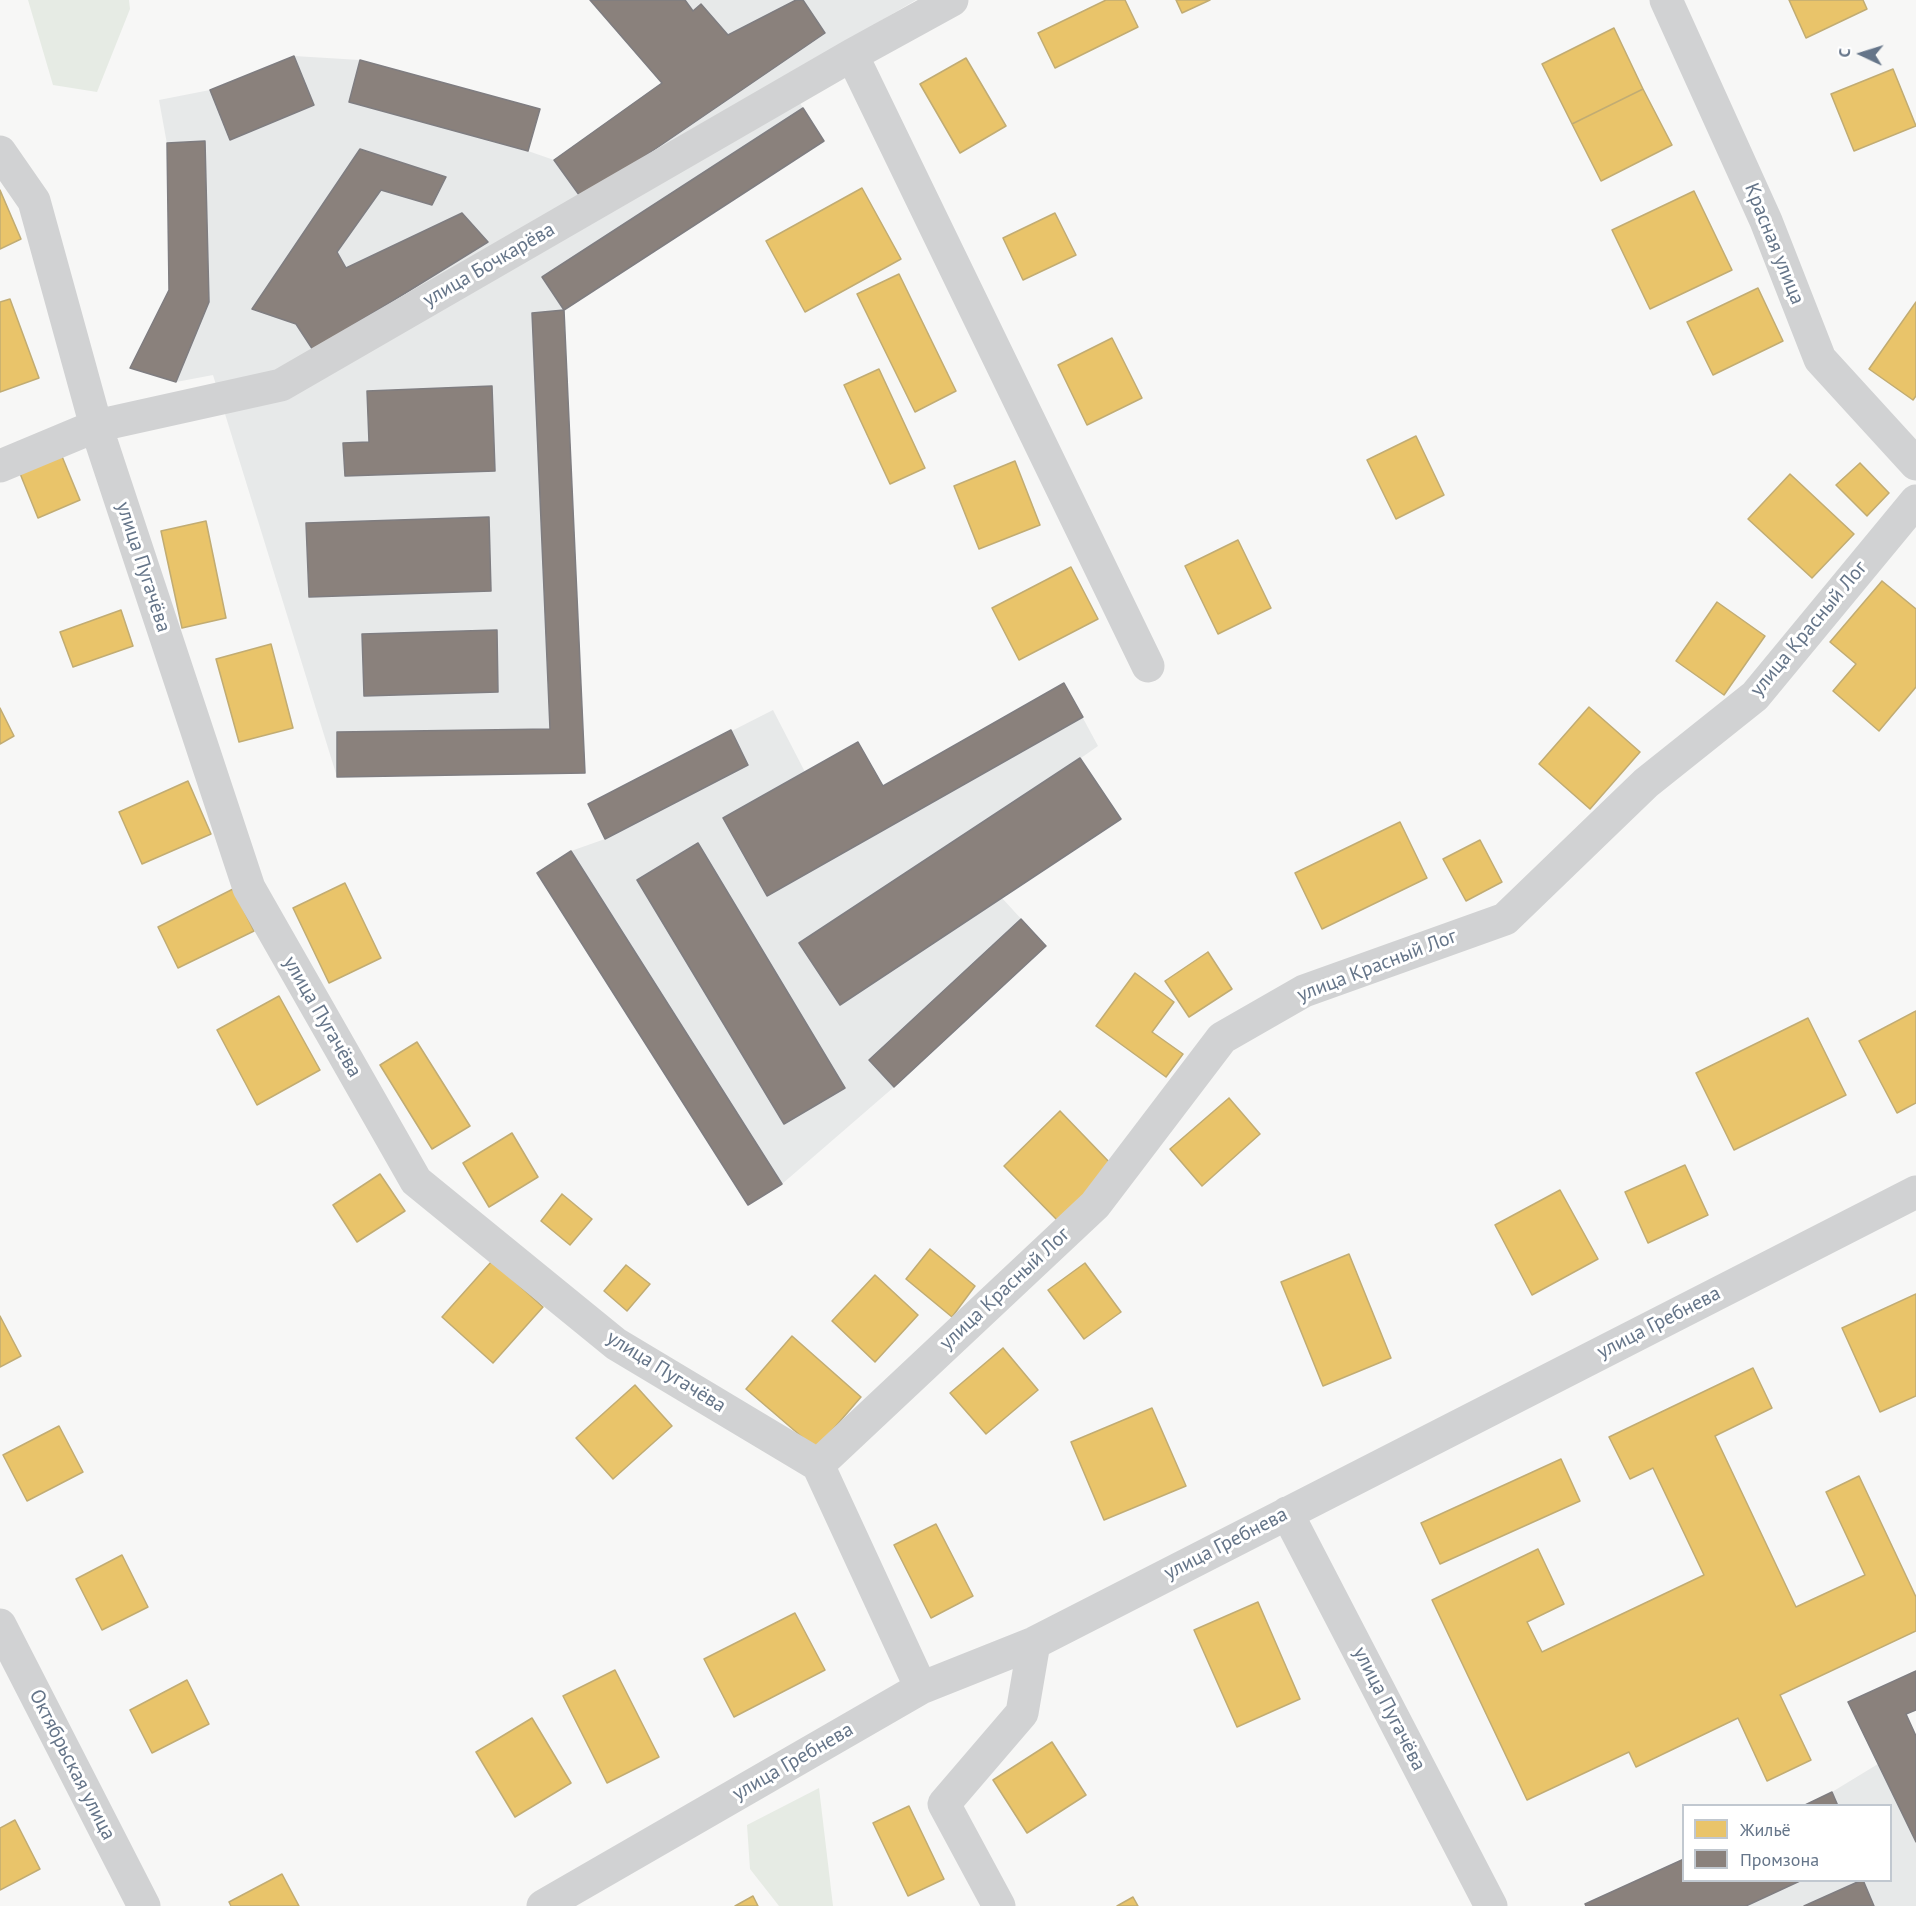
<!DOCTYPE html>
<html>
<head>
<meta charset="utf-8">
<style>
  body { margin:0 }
  #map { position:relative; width:1916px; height:1906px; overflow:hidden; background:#f7f7f6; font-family:"PT Sans",sans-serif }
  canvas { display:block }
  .legend { position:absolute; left:1682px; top:1804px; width:210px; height:78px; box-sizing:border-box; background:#fff; border:2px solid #c1c8d0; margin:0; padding:8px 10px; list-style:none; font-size:18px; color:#657589 }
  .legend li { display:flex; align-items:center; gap:12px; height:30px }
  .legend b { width:30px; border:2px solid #c1c8d0 }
  .north { position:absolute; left:1832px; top:24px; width:60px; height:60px; -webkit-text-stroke:4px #fff; paint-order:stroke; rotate:274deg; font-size:16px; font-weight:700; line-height:24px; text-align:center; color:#657589 }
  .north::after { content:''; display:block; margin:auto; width:21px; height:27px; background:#657589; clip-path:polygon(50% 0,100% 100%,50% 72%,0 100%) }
</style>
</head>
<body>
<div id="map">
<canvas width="1916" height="1906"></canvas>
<ul class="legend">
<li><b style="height:16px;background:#e9c46a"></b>Жильё</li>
<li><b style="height:16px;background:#8a817c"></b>Промзона</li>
</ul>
<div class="north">С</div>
</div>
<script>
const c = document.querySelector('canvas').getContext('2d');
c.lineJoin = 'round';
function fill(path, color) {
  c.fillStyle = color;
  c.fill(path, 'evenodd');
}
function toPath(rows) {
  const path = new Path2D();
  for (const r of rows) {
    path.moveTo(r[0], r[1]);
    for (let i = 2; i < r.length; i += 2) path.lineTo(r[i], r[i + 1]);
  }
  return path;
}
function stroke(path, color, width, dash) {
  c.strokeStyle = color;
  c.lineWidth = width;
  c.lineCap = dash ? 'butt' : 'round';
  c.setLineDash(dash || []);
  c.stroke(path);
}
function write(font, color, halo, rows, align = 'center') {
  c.font = font + ' "PT Sans",sans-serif';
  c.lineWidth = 6;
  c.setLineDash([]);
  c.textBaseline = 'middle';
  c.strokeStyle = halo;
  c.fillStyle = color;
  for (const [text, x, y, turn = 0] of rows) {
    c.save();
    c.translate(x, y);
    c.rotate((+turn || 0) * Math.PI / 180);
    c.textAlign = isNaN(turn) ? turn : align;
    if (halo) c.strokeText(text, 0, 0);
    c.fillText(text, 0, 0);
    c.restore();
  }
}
const built = toPath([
  [590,0,916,0,784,78,824,141,564,310,585,773,337,777,213,375,176,382,130,368,169,290,167,144,159,100,210,90,294,56,360,60,540,109,528,151,554,160,661,83],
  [1064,683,1098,746,1081,758,1121,819,1002,898,1046,946,894,1087,782,1184,748,1205,537,873,571,851,605,839,588,804,773,710,805,772,858,742,883,786],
  [1916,1671,1916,1710,1906,1715,1916,1736,1916,1906,1586,1906,1585,1904,1683,1859,1684,1880,1890,1880,1890,1806,1803,1805,1832,1792,1878,1764,1848,1702]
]);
const green = toPath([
  [28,0,129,0,130,9,97,92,53,85],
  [819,1788,833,1906,779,1906,750,1869,747,1825]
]);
const homes = toPath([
  [1106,0,1125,0,1138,27,1055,68,1038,33,1106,0],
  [1176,0,1210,0,1182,13,1176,0],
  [1789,0,1863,0,1867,9,1806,38,1789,0],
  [1614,28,1643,89,1572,124,1542,64,1614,28],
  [966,58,1006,126,960,153,920,84,966,58],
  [1893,69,1916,126,1854,151,1831,94,1893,69],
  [1643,89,1672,145,1601,181,1572,124,1643,89],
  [862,188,901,259,805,312,766,241,862,188],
  [0,190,21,239,0,249,0,190],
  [1694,191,1732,270,1650,309,1612,230,1694,191],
  [1055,213,1076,255,1023,280,1003,238,1055,213],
  [899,274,956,391,915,412,857,294,899,274],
  [1758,288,1783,341,1713,375,1687,322,1758,288],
  [10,299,39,378,0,392,0,302,10,299],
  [1916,302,1916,396,1913,400,1869,369,1916,302],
  [1112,338,1142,398,1087,425,1058,365,1112,338],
  [879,369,925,468,890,484,844,385,879,369],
  [1416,436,1444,495,1396,519,1367,460,1416,436],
  [61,454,80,500,38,518,19,471,61,454],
  [1015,461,1040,525,979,549,954,486,1015,461],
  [1860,463,1889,493,1867,516,1836,485,1860,463],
  [1790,474,1854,534,1812,578,1748,519,1790,474],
  [206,521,226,618,182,628,161,531,206,521],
  [1238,540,1271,608,1218,634,1185,566,1238,540],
  [1071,567,1098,619,1019,660,992,608,1071,567],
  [1882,581,1916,609,1916,687,1879,731,1833,691,1856,664,1830,642,1882,581],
  [1717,602,1765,636,1724,695,1676,661,1717,602],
  [121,610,133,646,73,667,60,632,121,610],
  [271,644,293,728,239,742,216,659,271,644],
  [1589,707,1640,752,1590,809,1539,764,1589,707],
  [0,708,14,736,0,744,0,708],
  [188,781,211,834,142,864,119,812,188,781],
  [1400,822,1427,878,1322,929,1295,873,1400,822],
  [1480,840,1502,882,1466,901,1443,859,1480,840],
  [345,883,381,958,329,983,293,908,345,883],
  [233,889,254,931,178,968,158,927,233,889],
  [1208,952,1232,989,1189,1017,1165,981,1208,952],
  [1135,973,1174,1002,1152,1032,1183,1054,1166,1077,1096,1026,1135,973],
  [279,996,320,1070,257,1105,217,1030,279,996],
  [1916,1011,1916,1103,1897,1113,1859,1041,1916,1011],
  [1808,1018,1846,1095,1734,1150,1696,1073,1808,1018],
  [417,1042,470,1126,432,1149,380,1065,417,1042],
  [1229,1098,1260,1134,1202,1186,1170,1149,1229,1098],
  [1060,1111,1113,1166,1058,1221,1004,1166,1060,1111],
  [512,1133,538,1177,489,1207,463,1163,512,1133],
  [1685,1165,1708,1215,1648,1243,1625,1192,1685,1165],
  [380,1174,405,1211,357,1242,333,1205,380,1174],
  [1560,1190,1598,1259,1532,1295,1495,1225,1560,1190],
  [562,1194,592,1219,570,1245,541,1221,562,1194],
  [930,1249,975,1286,952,1317,906,1279,930,1249],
  [1349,1254,1391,1358,1323,1386,1281,1282,1349,1254],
  [492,1261,543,1307,493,1363,442,1317,492,1261],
  [1085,1263,1121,1312,1084,1339,1048,1290,1085,1263],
  [626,1265,650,1284,627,1311,604,1291,626,1265],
  [875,1275,918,1315,875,1362,832,1321,875,1275],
  [1916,1294,1916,1396,1880,1412,1842,1328,1916,1294],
  [0,1316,21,1356,0,1367,0,1316],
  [792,1336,861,1397,816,1449,746,1389,792,1336],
  [1003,1348,1038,1390,986,1434,950,1393,1003,1348],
  [1753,1368,1772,1408,1715,1436,1796,1607,1865,1575,1826,1492,1859,1476,1916,1597,1916,1631,1780,1695,1811,1760,1767,1781,1738,1718,1636,1767,1629,1752,1527,1800,1432,1600,1538,1549,1564,1604,1527,1622,1542,1652,1704,1575,1653,1468,1630,1479,1609,1437,1753,1368],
  [635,1385,672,1426,613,1479,576,1438,635,1385],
  [1152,1408,1186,1486,1104,1520,1071,1442,1152,1408],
  [59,1426,83,1472,27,1501,3,1455,59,1426],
  [1561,1459,1580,1501,1440,1564,1421,1523,1561,1459],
  [936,1524,973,1596,931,1618,894,1545,936,1524],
  [122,1555,148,1607,102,1630,76,1579,122,1555],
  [1258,1602,1300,1699,1237,1727,1194,1630,1258,1602],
  [795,1613,825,1670,734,1717,704,1659,795,1613],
  [615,1670,659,1757,607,1783,563,1696,615,1670],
  [187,1680,209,1724,152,1753,130,1710,187,1680],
  [532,1718,571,1783,515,1817,476,1752,532,1718],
  [1052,1742,1086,1795,1027,1833,993,1780,1052,1742],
  [909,1806,944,1879,908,1896,873,1823,909,1806],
  [15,1820,40,1869,0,1890,0,1828,15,1820],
  [282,1874,299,1906,231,1906,229,1902,282,1874],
  [753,1896,758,1906,735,1906,753,1896],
  [1133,1897,1138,1906,1117,1906,1133,1897]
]);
const industry = toPath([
  [590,0,685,0,693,11,701,4,728,35,796,0,803,0,825,33,582,199,554,160,662,83,590,0],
  [294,56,314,105,230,140,210,90,294,56],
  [360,60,540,109,528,151,349,102,360,60],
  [803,108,824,141,564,310,542,277,803,108],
  [205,141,209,302,176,382,130,368,169,290,167,143,205,141],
  [360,149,446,177,432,205,381,190,337,252,346,268,462,213,488,242,313,350,296,324,252,309,360,149],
  [564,310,585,773,337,777,337,732,550,729,532,313,564,310],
  [492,386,495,471,345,476,343,443,369,442,367,391,492,386],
  [489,517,491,591,309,597,306,523,489,517],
  [497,630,498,692,364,696,362,634,497,630],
  [1064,683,1083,717,767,896,723,818,858,742,883,786,1064,683],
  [731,730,748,765,605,839,588,804,731,730],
  [1080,758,1121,819,840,1005,799,943,1080,758],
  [698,843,845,1088,784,1124,637,880,698,843],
  [571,851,782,1184,748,1205,537,873,571,851],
  [1021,919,1046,946,894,1087,869,1060,1021,919],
  [1916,1671,1916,1710,1906,1714,1916,1736,1916,1842,1848,1702,1916,1671],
  [1832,1792,1838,1806,1803,1806,1832,1792],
  [1684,1859,1684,1880,1802,1880,1746,1906,1586,1906,1585,1904,1684,1859],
  [1863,1880,1874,1906,1804,1906,1862,1880,1863,1880]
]);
const minor = toPath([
  [1666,0,1766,221,1820,359,1916,464],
  [852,55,1148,666],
  [0,152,34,201,96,426,249,888,416,1181,616,1344,818,1465,921,1688],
  [0,466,96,426,281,385,852,55,952,0],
  [818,1465,1095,1205,1222,1038,1304,991,1505,919,1646,783,1755,696,1916,501],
  [1287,1513,1491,1906],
  [0,1625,144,1906],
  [543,1906,921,1688,1034,1643,1916,1192],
  [999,1906,944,1804,1022,1713,1034,1643]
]);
const streetNames = [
  ["Красная улица",1774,244,68],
  ["улица Бочкарёва",489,265,-30],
  ["улица Пугачёва",143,567,72],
  ["улица Красный Лог",1809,629,-50],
  ["улица Красный Лог",1377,966,-21],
  ["улица Пугачёва",322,1017,60],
  ["улица Красный Лог",1005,1289,-43],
  ["улица Гребнева",1659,1323,-27],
  ["улица Пугачёва",666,1372,32],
  ["улица Гребнева",1226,1544,-27],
  ["улица Пугачёва",1389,1709,63],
  ["улица Гребнева",793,1762,-30],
  ["Октябрьская улица",72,1765,63]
];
fill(built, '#e7e9e9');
fill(green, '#e6ebe4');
fill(homes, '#e9c46a');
stroke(homes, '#c1ac73', 1.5);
fill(industry, '#8a817c');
stroke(industry, '#7f7d80', 1.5);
stroke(minor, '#d1d2d3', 33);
write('20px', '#657589', '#fff', streetNames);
</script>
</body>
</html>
